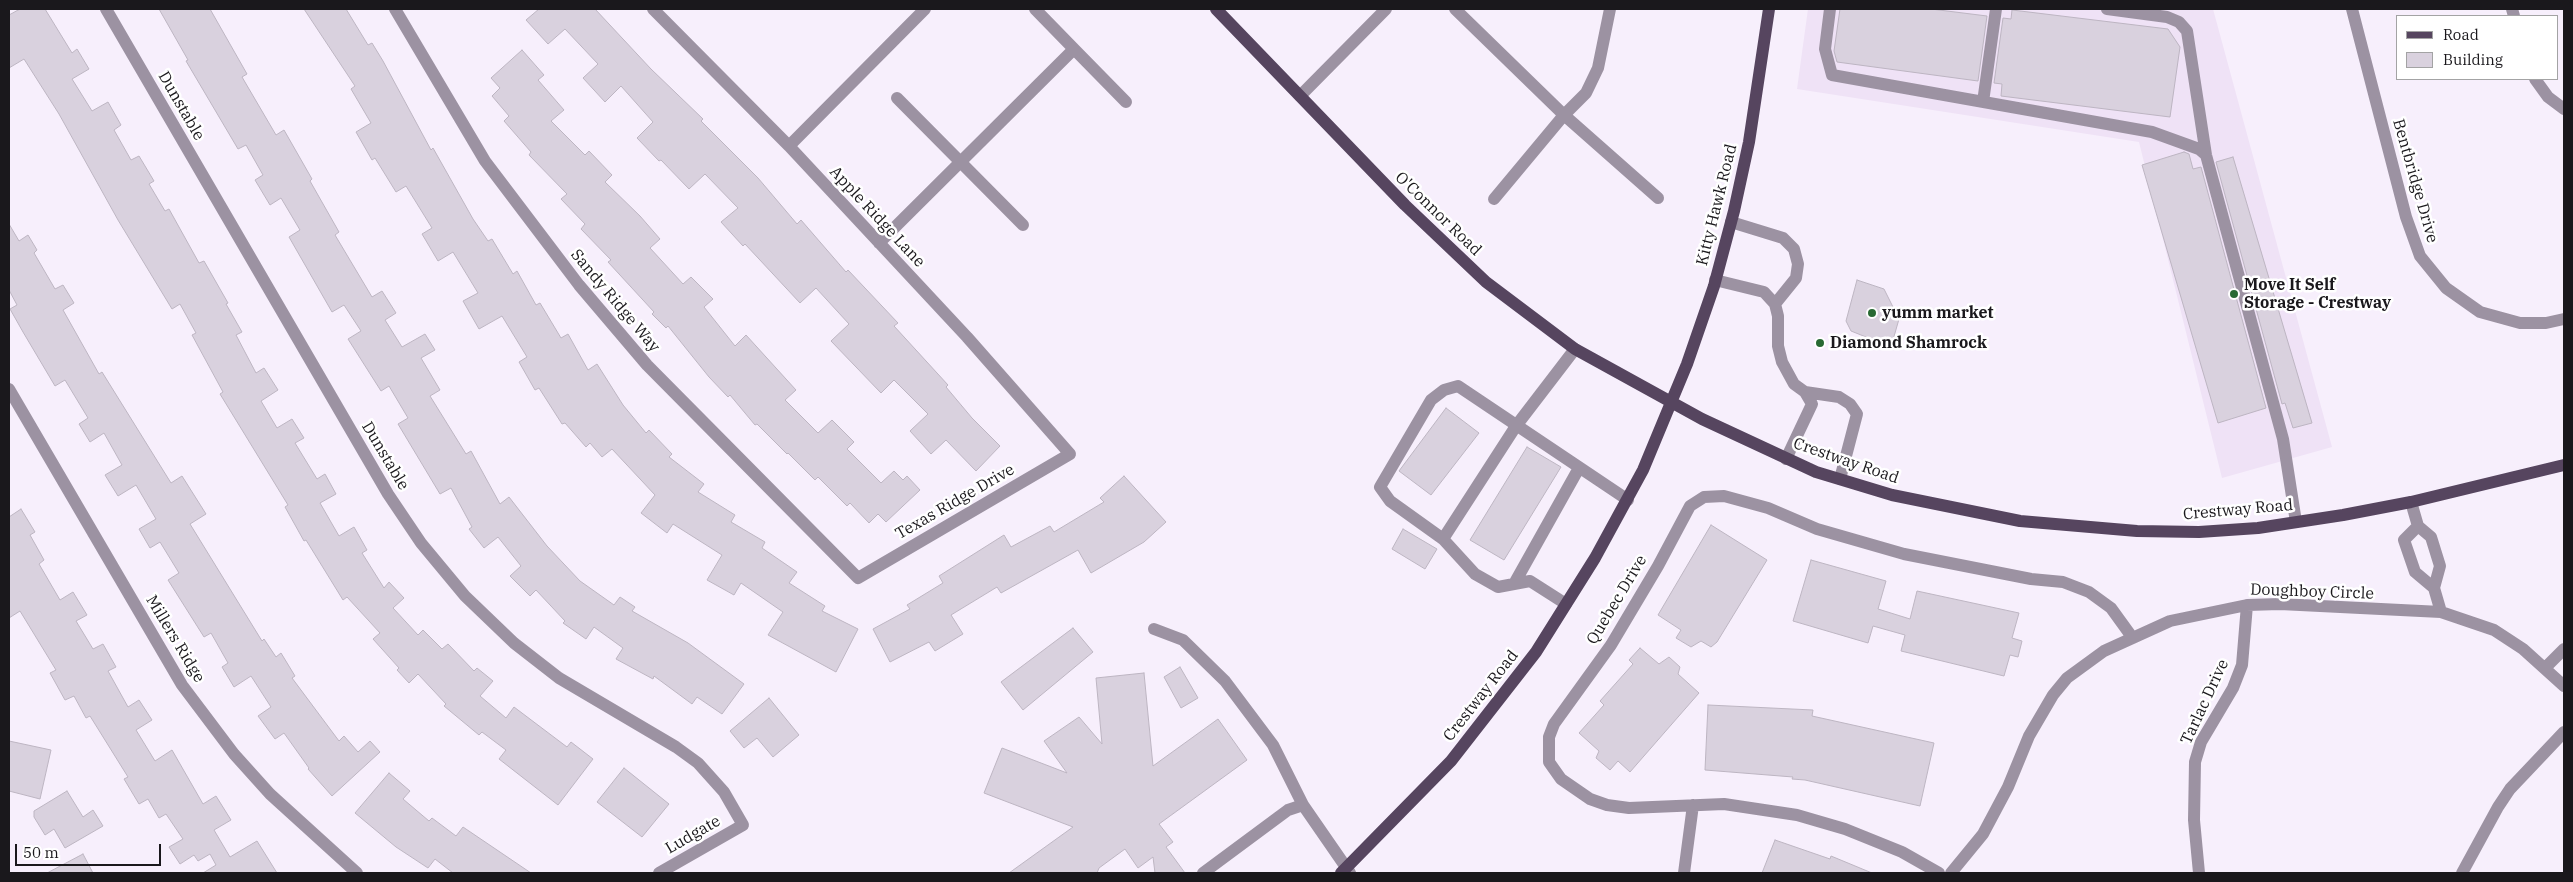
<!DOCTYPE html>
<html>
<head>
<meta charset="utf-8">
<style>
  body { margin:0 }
  #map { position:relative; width:2573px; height:882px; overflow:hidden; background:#f7effc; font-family:"IBM Plex Serif",serif }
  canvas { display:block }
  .frame { position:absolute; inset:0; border:10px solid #1a181c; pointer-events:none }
  .legend { position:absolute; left:2396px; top:15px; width:162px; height:65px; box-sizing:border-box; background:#fff; border:1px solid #a3a3a4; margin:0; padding:6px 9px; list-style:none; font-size:15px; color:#1a181c }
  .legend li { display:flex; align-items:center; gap:10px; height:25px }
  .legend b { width:25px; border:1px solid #a3a3a4 }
  .scale { position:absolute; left:15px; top:844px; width:146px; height:22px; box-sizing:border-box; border:2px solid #1a181c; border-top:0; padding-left:6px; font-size:15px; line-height:18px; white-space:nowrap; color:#1a181c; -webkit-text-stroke:4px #fff; paint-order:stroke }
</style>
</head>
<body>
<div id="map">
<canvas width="2573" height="882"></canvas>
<div class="frame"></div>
<ul class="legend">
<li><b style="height:6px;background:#56455f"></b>Road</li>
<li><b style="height:14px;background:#d9d1de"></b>Building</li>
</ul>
<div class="scale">50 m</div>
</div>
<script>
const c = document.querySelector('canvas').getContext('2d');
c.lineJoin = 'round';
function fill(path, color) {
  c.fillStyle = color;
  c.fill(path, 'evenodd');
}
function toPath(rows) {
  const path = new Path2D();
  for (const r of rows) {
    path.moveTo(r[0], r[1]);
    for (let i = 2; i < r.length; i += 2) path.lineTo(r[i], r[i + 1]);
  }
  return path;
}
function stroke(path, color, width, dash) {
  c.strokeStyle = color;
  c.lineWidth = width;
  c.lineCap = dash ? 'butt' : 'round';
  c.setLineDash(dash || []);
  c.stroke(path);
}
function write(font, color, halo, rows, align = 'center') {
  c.font = font + ' "IBM Plex Serif",serif';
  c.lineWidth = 5;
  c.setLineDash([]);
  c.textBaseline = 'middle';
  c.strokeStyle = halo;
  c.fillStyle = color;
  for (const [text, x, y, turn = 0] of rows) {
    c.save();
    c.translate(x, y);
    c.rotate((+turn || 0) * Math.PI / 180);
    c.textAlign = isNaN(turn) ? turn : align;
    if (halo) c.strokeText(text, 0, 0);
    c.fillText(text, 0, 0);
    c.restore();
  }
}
const built = toPath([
  [1808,9,2213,9,2332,447,2222,478,2139,142,1797,89]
]);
const building = toPath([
  [20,9,45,9,72,53,77,49,89,69,72,79,92,111,108,102,121,125,114,130,131,160,139,156,154,181,149,184,165,211,169,209,199,263,204,261,228,303,226,304,242,332,236,335,256,373,264,368,278,390,261,401,277,428,292,419,304,438,295,443,317,479,325,474,336,494,320,503,339,536,354,527,367,550,362,553,384,588,389,582,404,598,393,608,418,635,423,630,442,649,448,644,474,671,477,668,493,681,480,696,506,718,514,707,567,747,571,742,593,759,558,805,499,759,506,750,482,732,479,735,444,706,446,704,418,674,409,683,397,670,399,668,373,639,380,633,347,597,343,600,306,540,304,541,285,507,288,505,220,394,223,392,192,335,196,333,180,304,172,309,118,220,59,114,24,59,9,68,9,15,20,9],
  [159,9,210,9,247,74,242,77,276,135,284,130,312,179,310,181,339,232,335,235,372,297,382,291,396,313,385,320,402,347,425,334,435,350,421,358,440,390,430,396,466,454,471,451,500,504,509,497,547,546,580,581,614,605,620,597,635,607,632,611,688,643,744,684,722,714,697,697,692,704,654,676,653,679,616,659,623,648,594,627,586,639,563,623,565,621,536,590,530,596,510,576,521,566,498,537,484,548,469,529,472,527,451,488,440,494,398,424,408,418,389,386,381,391,348,339,361,331,344,305,332,312,289,237,300,230,281,198,270,205,255,180,263,175,246,145,238,149,186,61,188,60,159,9],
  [304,9,346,9,368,45,372,43,383,61,431,150,433,148,473,219,488,241,492,239,513,274,517,271,536,305,540,303,561,338,568,334,588,370,597,364,623,405,646,433,649,430,672,454,669,457,704,484,698,492,735,515,731,522,765,542,762,548,797,572,789,583,825,606,822,611,858,629,836,672,768,635,783,612,741,583,734,595,707,580,722,555,673,524,667,533,641,513,655,495,612,449,602,457,590,443,586,447,565,423,562,424,539,388,535,390,519,362,527,357,502,316,479,329,463,301,478,293,453,252,438,261,422,234,432,228,406,186,396,192,375,158,372,160,356,132,371,123,351,89,355,86,304,9],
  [539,9,595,9,651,69,703,119,701,121,758,178,797,224,801,220,846,272,848,270,898,323,894,326,948,385,946,387,972,418,1000,446,976,471,946,440,931,454,910,431,928,414,894,380,881,393,831,341,849,324,816,288,800,303,745,244,743,246,721,222,738,208,705,174,689,189,661,160,659,161,637,138,653,122,621,86,605,102,583,78,598,64,565,29,548,44,526,20,539,9],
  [1840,9,1931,9,1987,16,1978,81,1837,62,1834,51,1840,9],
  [2012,10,2168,29,2180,47,2170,117,2001,96,2002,84,1994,83,2003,18,2011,19,2012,10],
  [522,50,544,75,538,80,564,110,551,121,585,155,589,151,612,175,605,182,640,216,660,239,650,248,683,284,691,277,713,299,704,307,735,346,746,335,796,390,785,400,818,433,832,420,854,442,847,449,881,483,894,471,903,480,907,476,920,490,886,522,878,514,869,523,850,503,847,506,818,477,815,480,788,453,787,454,757,424,755,425,730,395,728,397,709,377,668,326,666,328,652,314,654,312,608,262,611,260,581,229,585,224,561,199,567,194,529,155,531,152,504,121,509,116,492,96,500,88,491,78,522,50],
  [2184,152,2189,154,2193,169,2201,167,2266,408,2218,423,2142,165,2184,152],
  [2233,157,2312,423,2293,428,2285,403,2282,404,2216,162,2233,157],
  [9,224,19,241,28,235,37,250,34,253,55,289,63,285,74,303,63,310,99,374,102,372,171,483,182,476,206,514,190,524,262,641,264,639,276,657,281,653,295,676,292,678,339,741,344,736,358,752,370,741,380,752,332,796,308,769,309,768,284,733,275,739,258,716,271,707,251,676,234,687,222,667,228,663,211,633,204,637,168,580,179,573,160,542,150,548,139,529,156,519,136,485,118,496,105,475,122,465,104,433,90,442,79,424,88,418,65,380,55,386,23,332,10,309,17,305,9,290,9,224],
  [1857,280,1884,289,1899,319,1891,347,1851,331,1846,321,1857,280],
  [1446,408,1479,433,1431,495,1399,471,1446,408],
  [1527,447,1561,467,1504,560,1470,540,1527,447],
  [1124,476,1166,522,1144,542,1091,573,1078,550,1001,593,997,587,951,615,963,634,935,651,929,642,890,662,873,629,910,609,907,605,943,583,939,576,1004,535,1011,547,1050,526,1054,532,1104,502,1100,498,1124,476],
  [21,509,35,532,30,535,44,560,39,564,60,600,73,592,87,615,76,621,93,649,103,644,116,667,108,671,128,707,139,700,152,720,136,730,155,761,172,750,203,804,216,796,231,820,214,830,230,857,257,841,277,873,203,873,216,865,210,854,198,861,194,855,180,864,169,847,183,839,166,814,159,818,148,799,139,804,124,779,128,777,90,716,86,718,74,696,65,700,50,673,56,670,20,611,9,618,9,517,21,509],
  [1711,525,1767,560,1717,642,1711,647,1701,641,1691,647,1676,638,1681,630,1658,615,1711,525],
  [1403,529,1437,549,1425,569,1392,549,1403,529],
  [1811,560,1886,581,1878,609,1910,619,1917,591,2019,613,2012,638,2022,641,2018,657,2010,655,2004,676,1901,651,1905,635,1873,626,1868,643,1793,621,1811,560],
  [1073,628,1093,652,1023,710,1001,682,1073,628],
  [1640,648,1659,664,1669,657,1680,667,1678,674,1699,693,1630,772,1618,761,1610,770,1596,758,1599,751,1579,733,1604,705,1600,701,1633,664,1629,660,1640,648],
  [1180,667,1198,698,1181,708,1164,677,1180,667],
  [1144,673,1153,766,1218,719,1247,760,1159,824,1173,842,1166,847,1185,873,1155,873,1153,857,1138,868,1125,849,1099,868,1097,873,1009,873,1073,827,984,793,1002,748,1067,773,1044,741,1079,717,1102,744,1096,678,1144,673],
  [769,698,799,735,773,757,757,738,744,748,730,731,769,698],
  [1708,705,1813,710,1812,716,1934,743,1920,806,1805,780,1792,779,1793,777,1705,770,1708,705],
  [9,741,51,750,40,799,9,791,9,741],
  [624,768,669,804,642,837,597,802,624,768],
  [389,773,410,791,403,799,429,821,432,818,456,836,463,827,531,873,453,873,435,859,428,868,396,847,355,813,389,773],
  [67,791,83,817,93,810,103,826,65,848,54,829,45,835,34,817,34,811,67,791],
  [1775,840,1830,859,1831,856,1872,873,1762,873,1775,840],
  [83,854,93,873,47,873,83,854]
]);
const minor = toPath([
  [106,9,388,494,421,543,465,596,514,643,559,678,676,747,698,763,724,792,743,825,659,873],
  [395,9,485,161,579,285,647,365,858,578,1070,454,967,337,789,146,653,9],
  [1455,9,1564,115,1586,93,1598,68,1610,9],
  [1830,9,1825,49,1832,75,2152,132,2199,149,2206,155],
  [2107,9,2167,17,2179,22,2187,31,2206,155,2283,439,2296,522],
  [2352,9,2406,217,2420,256,2446,288,2480,312,2520,323,2546,323,2564,319],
  [2512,9,2514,16],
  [1074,49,1126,102],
  [2535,79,2548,97,2564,109],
  [1300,96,1386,9],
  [897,98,1023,225],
  [1983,102,1996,9],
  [789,146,925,9],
  [1494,199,1564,115,1658,198],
  [1731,222,1783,238,1794,249,1798,264,1796,278,1775,304],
  [879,243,1074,49,1035,9],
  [1715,280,1764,292,1775,304,1778,316,1778,346,1782,362,1794,384,1805,392,1812,404,1786,459],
  [9,389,182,685,234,754,270,794,357,873],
  [1805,392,1839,397,1850,404,1857,414,1840,479],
  [2411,502,2418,526,2431,537,2440,566,2434,588,2441,612],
  [2418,526,2404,540,2415,572,2434,588],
  [1443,539,1390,501,1380,487,1431,400,1444,390,1458,386,1628,500],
  [1514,584,1579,468],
  [1566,604,1530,581,1498,587,1475,574,1443,539,1516,426,1575,349],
  [1154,629,1183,640,1225,681,1273,745,1303,805],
  [2545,668,2564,649],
  [1203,873,1288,810,1303,805,1350,873],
  [1684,873,1693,805],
  [1939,873,1902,852,1845,829,1797,815,1724,804,1629,808,1607,805,1590,799,1561,779,1549,762,1549,737,1554,724,1611,645,1658,566,1690,506,1704,497,1724,496,1768,508,1817,529,1904,554,2031,579,2063,582,2089,592,2111,608,2132,637],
  [1951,873,1983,834,2008,787,2029,736,2053,695,2067,678,2104,651,2170,621,2247,605,2280,604,2441,612,2494,630,2523,649,2564,686],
  [2199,873,2194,820,2195,762,2201,742,2233,688,2242,665,2247,605],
  [2462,873,2498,807,2510,789,2564,732]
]);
const major = toPath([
  [1216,9,1405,205,1486,282,1575,349,1702,419,1816,472,1892,495,2020,521,2137,531,2199,532,2258,528,2343,515,2411,502,2564,465],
  [1341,873,1451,761,1536,652,1595,558,1643,470,1687,364,1714,286,1734,211,1749,142,1769,9]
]);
const markers = [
  [2234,294,5,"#286933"],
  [1872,313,5,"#286933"],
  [1820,343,5,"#286933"]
];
const streetNames = [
  ["Dunstable",181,106,60],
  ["Bentbridge Drive",2415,181,74],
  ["Kitty Hawk Road",1717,205,-76],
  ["O'Connor Road",1438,214,44],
  ["Apple Ridge Lane",877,217,47],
  ["Sandy Ridge Way",615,301,50],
  ["Dunstable",385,456,59],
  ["Crestway Road",1846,461,19],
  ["Texas Ridge Drive",955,502,-30],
  ["Crestway Road",2238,510,-5],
  ["Doughboy Circle",2312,592,2],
  ["Quebec Drive",1617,600,-59],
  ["Millers Ridge",175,639,59],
  ["Crestway Road",1481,696,-52],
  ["Tarlac Drive",2205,702,-65],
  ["Ludgate",693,835,-30]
];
const poiNames = [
  ["Move It Self",2244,285],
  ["Storage - Crestway",2244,303],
  ["yumm market",1882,313],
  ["Diamond Shamrock",1830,343]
];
fill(built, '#efe2f6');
fill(building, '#d9d1de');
stroke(building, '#bdb5c2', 1);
stroke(minor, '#9c92a2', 12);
stroke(major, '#56455f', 12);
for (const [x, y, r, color] of markers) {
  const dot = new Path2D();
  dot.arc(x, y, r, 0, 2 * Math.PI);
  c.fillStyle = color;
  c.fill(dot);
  stroke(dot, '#fff', 2);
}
write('16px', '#1a181c', '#fff', streetNames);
write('bold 16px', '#1a181c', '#fff', poiNames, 'left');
</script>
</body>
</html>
